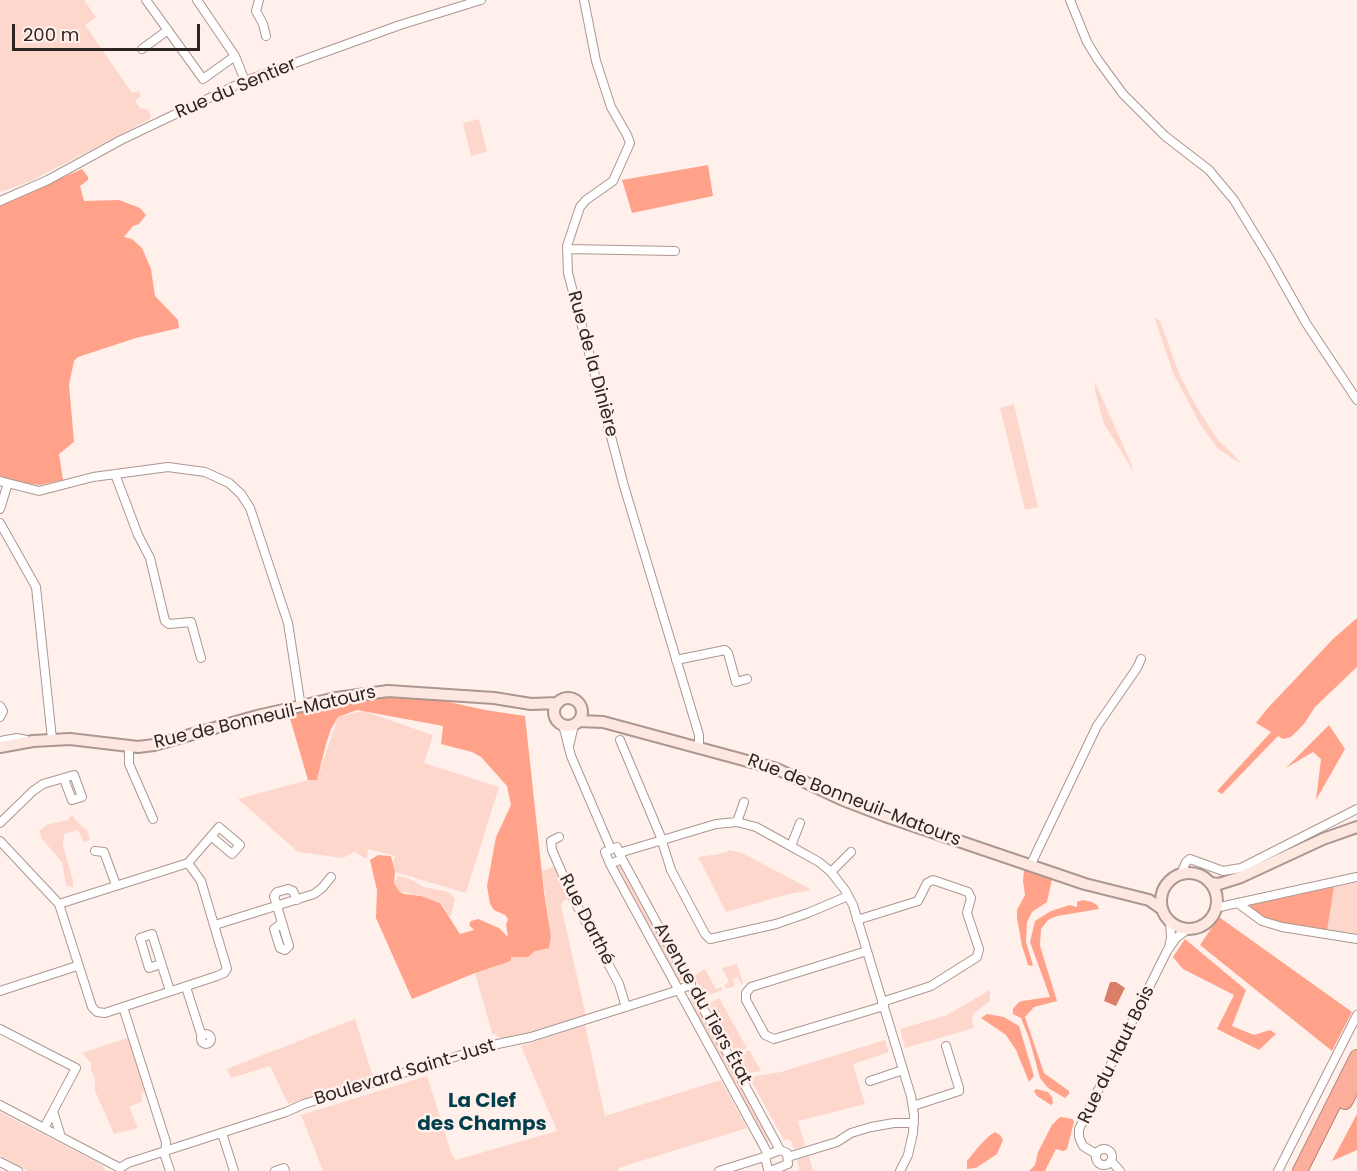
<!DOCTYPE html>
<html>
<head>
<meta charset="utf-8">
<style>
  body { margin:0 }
  #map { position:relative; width:1357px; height:1171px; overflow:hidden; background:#fff0ec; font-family:Poppins,sans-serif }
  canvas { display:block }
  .scale { position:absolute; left:12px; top:24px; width:188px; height:27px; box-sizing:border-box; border:3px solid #2d2522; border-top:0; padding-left:8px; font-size:18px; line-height:21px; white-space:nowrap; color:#2d2522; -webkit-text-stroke:4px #fff0ec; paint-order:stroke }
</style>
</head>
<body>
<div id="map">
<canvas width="1357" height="1171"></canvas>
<div class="scale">200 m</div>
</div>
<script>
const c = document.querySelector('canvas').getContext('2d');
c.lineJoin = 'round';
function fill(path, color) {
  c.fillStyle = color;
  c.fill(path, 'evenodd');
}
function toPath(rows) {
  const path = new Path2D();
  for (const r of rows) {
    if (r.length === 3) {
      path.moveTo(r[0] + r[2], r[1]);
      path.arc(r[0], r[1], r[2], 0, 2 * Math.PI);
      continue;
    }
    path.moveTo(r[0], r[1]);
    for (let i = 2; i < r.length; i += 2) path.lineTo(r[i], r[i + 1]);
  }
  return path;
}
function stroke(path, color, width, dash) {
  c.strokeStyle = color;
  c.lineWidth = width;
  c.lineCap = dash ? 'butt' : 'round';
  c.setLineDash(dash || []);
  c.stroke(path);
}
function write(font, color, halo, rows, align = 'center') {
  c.font = font + ' Poppins,sans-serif';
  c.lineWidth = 5;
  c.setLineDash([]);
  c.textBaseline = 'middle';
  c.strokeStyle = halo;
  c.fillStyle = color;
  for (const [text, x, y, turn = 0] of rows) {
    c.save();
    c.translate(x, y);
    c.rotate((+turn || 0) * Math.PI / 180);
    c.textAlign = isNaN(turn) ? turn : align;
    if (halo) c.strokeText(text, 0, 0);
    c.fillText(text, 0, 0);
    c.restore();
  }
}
const green = toPath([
  [0,0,84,0,96,17,85,25,132,93,139,91,141,96,136,100,136,102,140,108,149,110,151,117,150,119,31,181,0,192],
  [479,119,487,152,471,156,463,123],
  [1154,316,1160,321,1180,376,1198,409,1217,439,1235,456,1241,464,1217,448,1199,422,1173,373],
  [1095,382,1130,461,1134,472,1104,424,1095,391],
  [1014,404,1038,507,1025,510,1000,408],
  [363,711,433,735,424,763,499,787,466,893,395,872,393,863,395,856,368,849,367,859,354,852,343,858,298,852,238,799,308,780,317,780,338,717],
  [72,814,75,820,87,830,90,840,84,842,78,830,64,834,63,846,73,880,73,887,66,885,62,862,42,839,39,831,47,825,68,820],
  [730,850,744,854,812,890,785,895,726,912,698,857,720,854],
  [622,864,685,978,677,982,615,867],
  [556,866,570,898,563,901,561,906,586,1016,517,1039,503,1040,492,1033,475,973,511,961,511,957,528,957,551,936,542,871],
  [398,876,408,878,424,887,449,892,455,899,451,916,449,916,441,903,421,896,399,891,394,883],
  [1357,882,1357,935,1327,931,1334,887],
  [737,964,743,984,741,984,738,977,733,979,735,986,726,989,724,985,729,982,722,968],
  [705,969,716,989,721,987,723,990,705,996,694,976],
  [990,990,990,1001,974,1013,972,1019,974,1028,905,1048,900,1029,947,1015],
  [695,996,773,1140,765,1143,687,1000],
  [719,998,747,1048,736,1054,709,1004],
  [355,1019,373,1077,288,1104,270,1066,231,1078,227,1069],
  [585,1025,605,1116,721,1080,747,1128,618,1168,618,1171,323,1171,301,1115,427,1076,452,1155,456,1160,557,1131,521,1046],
  [130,1037,147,1089,141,1093,142,1101,129,1107,138,1128,114,1134,95,1091,95,1079,91,1069,91,1063,82,1053],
  [885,1040,889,1052,853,1064,865,1104,798,1121,805,1146,794,1149,791,1141,787,1139,784,1140,749,1077,781,1072],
  [749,1050,761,1071,747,1073,738,1056],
  [0,1112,102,1165,106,1171,28,1171,0,1156],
  [809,1156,813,1171,798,1171,799,1168,797,1160]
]);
const forest = toPath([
  [708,165,713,196,632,213,622,180],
  [82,169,88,177,88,180,80,186,84,201,119,200,140,208,146,215,139,224,133,226,124,237,132,239,142,248,151,269,155,296,178,320,179,328,136,338,78,357,74,361,69,385,74,442,59,454,63,480,40,485,23,483,0,476,0,205],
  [1357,618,1357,667,1315,707,1304,724,1291,737,1283,739,1278,736,1222,794,1217,791,1271,732,1256,723,1267,709,1333,639],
  [397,695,422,696,485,710,525,716,544,892,551,936,549,948,535,951,528,957,511,957,511,961,475,973,412,999,376,918,377,890,370,860,378,855,391,856,395,872,394,883,399,891,404,894,421,896,440,903,460,934,474,930,469,925,471,921,478,919,499,928,508,937,506,925,508,919,505,915,494,910,490,904,487,886,496,837,511,805,507,786,481,757,472,752,441,744,443,726,357,710,338,717,331,729,326,744,317,780,308,780,289,715,358,698],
  [1329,725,1345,749,1316,800,1321,759,1313,752,1286,768],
  [1024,870,1052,879,1047,902,1032,912,1027,922,1026,942,1033,965,1032,966,1028,965,1022,946,1017,918,1017,910,1025,895,1023,881],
  [1334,887,1327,931,1276,922,1263,918,1249,905],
  [1083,900,1092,902,1097,905,1099,909,1057,916,1048,920,1041,929,1040,946,1057,1001,1034,1007,1025,1017,1044,1073,1069,1091,1069,1094,1065,1098,1048,1088,1040,1078,1029,1038,1021,1018,1013,1014,1013,1009,1018,1003,1022,1001,1050,997,1030,942,1035,921,1051,911,1070,905,1077,907,1077,902],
  [1219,917,1352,1012,1332,1051,1200,945],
  [1185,939,1246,990,1232,1026,1254,1035,1270,1030,1276,1034,1259,1050,1217,1029,1234,995,1183,969,1173,957],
  [987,1014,1004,1017,1019,1026,1034,1076,1029,1082,1016,1050,1006,1035,981,1018],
  [1036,1089,1048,1092,1052,1097,1053,1103,1051,1105,1037,1096,1034,1091],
  [1357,1114,1357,1150,1332,1161],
  [1060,1117,1073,1119,1074,1122,1067,1149,1063,1151,1056,1149,1045,1171,1029,1171,1035,1165,1038,1152,1052,1125],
  [995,1132,1000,1135,1003,1140,997,1154,976,1168,967,1169,967,1161,979,1146,989,1136]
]);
const water = toPath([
  [1110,982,1116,982,1125,988,1116,1006,1104,1001]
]);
const street = toPath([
  [146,0,203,79,235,56],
  [197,0,235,56,245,81],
  [259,0,256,11,263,24,266,36],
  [584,0,596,61,611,107,627,135,630,143,613,181,586,200,580,207,567,246,568,273,624,486,699,735,699,747],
  [1070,0,1087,42,1098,60,1123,94,1165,136,1209,170,1234,200,1270,259,1306,323,1357,400],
  [142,49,168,30],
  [0,201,48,180,121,140,245,81,400,25,481,0],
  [567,249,675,251],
  [115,474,138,535,150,558,165,621,169,624,191,622,201,658],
  [0,481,39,491,93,477,168,467,205,472,229,483,241,494,250,508,288,623,301,707],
  [0,509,8,483],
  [0,523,36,587,52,739],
  [676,660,725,650,728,653,736,682,747,679],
  [0,706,3,711,0,717],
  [563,725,571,756,611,849],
  [620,740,660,835,671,870,705,934,710,939,776,924,808,913,848,896],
  [0,741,17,738,26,740],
  [129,746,129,764,153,819],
  [569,746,574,725],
  [737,822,744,802],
  [0,823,33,791,43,784,74,775,82,797,72,800,64,779],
  [559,837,551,841,552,850,573,898,619,984,626,1007],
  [0,841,59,904,92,1007,97,1012,105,1013,123,1007,166,1142,165,1156,170,1171],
  [791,846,800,823],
  [617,847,622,859,610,864,605,852,617,847],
  [95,851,104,852,116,885],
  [619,853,716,824,737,822,756,827,776,838,819,862,831,872,845,890,853,905,911,1096,914,1115,913,1133,908,1155,900,1171],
  [622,859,780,1150],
  [610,864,768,1154],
  [1030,866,1097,726,1137,668,1141,659],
  [831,872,851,852],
  [1181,874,1186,862,1190,859,1223,871,1241,868,1357,809],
  [59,904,188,863,219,827,240,845,232,854,211,836],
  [1239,904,1262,921,1282,927,1357,939],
  [1215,908,1357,877],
  [857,920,918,901,927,883,933,880,968,892,971,898,967,913,979,949,977,957,931,986,882,1002],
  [281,924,274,929,280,948,285,950,289,946,274,896,277,892,288,889,293,891,297,900],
  [215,925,314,894,322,888,331,877],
  [1169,947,1171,938,1170,922],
  [867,951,751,987,746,993,746,1000,765,1035,774,1039,884,1006],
  [161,964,149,968,140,938,152,934,170,991],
  [186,987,202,1037],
  [0,991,77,966],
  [123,1007,217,976,224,973,227,969,201,881,188,863],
  [0,1029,76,1068,44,1128],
  [206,1039,5],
  [870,1081,903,1070],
  [0,1105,120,1168],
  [913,1106,959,1091,959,1088,946,1046],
  [53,1111,61,1137],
  [222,1133,234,1171],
  [1104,1157,8],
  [780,1150,787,1153,788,1164,773,1170,768,1170,765,1156,780,1150],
  [1096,1154,1083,1146,1079,1137,1079,1129,1167,951,1176,938,1188,929],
  [788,1157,837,1142,851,1133,871,1127,894,1123,914,1123],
  [1111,1161,1120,1171],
  [0,1162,18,1171],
  [120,1168,128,1163,286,1112,304,1104,493,1045,531,1037,679,990,691,984],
  [275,1171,284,1168,285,1171],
  [719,1171,764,1157],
  [1278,1171,1357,1015]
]);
const secondary = toPath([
  [568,712,14],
  [579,721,603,722,777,769,843,800,885,816,1085,884,1149,900,1162,909],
  [0,747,33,741,70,739,138,747,154,745,257,716,336,698,388,691,494,698,531,704,558,703],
  [1189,901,28],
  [1210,883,1219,884,1241,877,1323,839,1357,827]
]);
const highway = toPath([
  [1345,1102,1357,1079],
  [1300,1171,1357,1057]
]);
const streetNames = [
  ["Rue du Sentier",236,89,-23],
  ["Rue de la Dinière",592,364,75],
  ["Rue de Bonneuil-Matours",265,718,-13],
  ["Rue de Bonneuil-Matours",854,801,21],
  ["Rue Darthé",586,920,63],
  ["Avenue du Tiers État",702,1004,61],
  ["Rue du Haut Bois",1117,1055,-64],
  ["Boulevard Saint-Just",405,1073,-17]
];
const neighbourhoodNames = [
  ["La Clef",482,1102],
  ["des Champs",482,1125]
];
fill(green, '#fed7cc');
fill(forest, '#ffa289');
fill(water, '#d97f68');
stroke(street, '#ac9690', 10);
stroke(secondary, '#ac9690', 14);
stroke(highway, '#b37f71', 16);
stroke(street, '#fff', 8);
stroke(secondary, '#fee7e1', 10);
stroke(highway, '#fbaf9b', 14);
write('18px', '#2d2522', '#fff0ec', streetNames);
write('bold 20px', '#003f4b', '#fff0ec', neighbourhoodNames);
</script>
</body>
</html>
